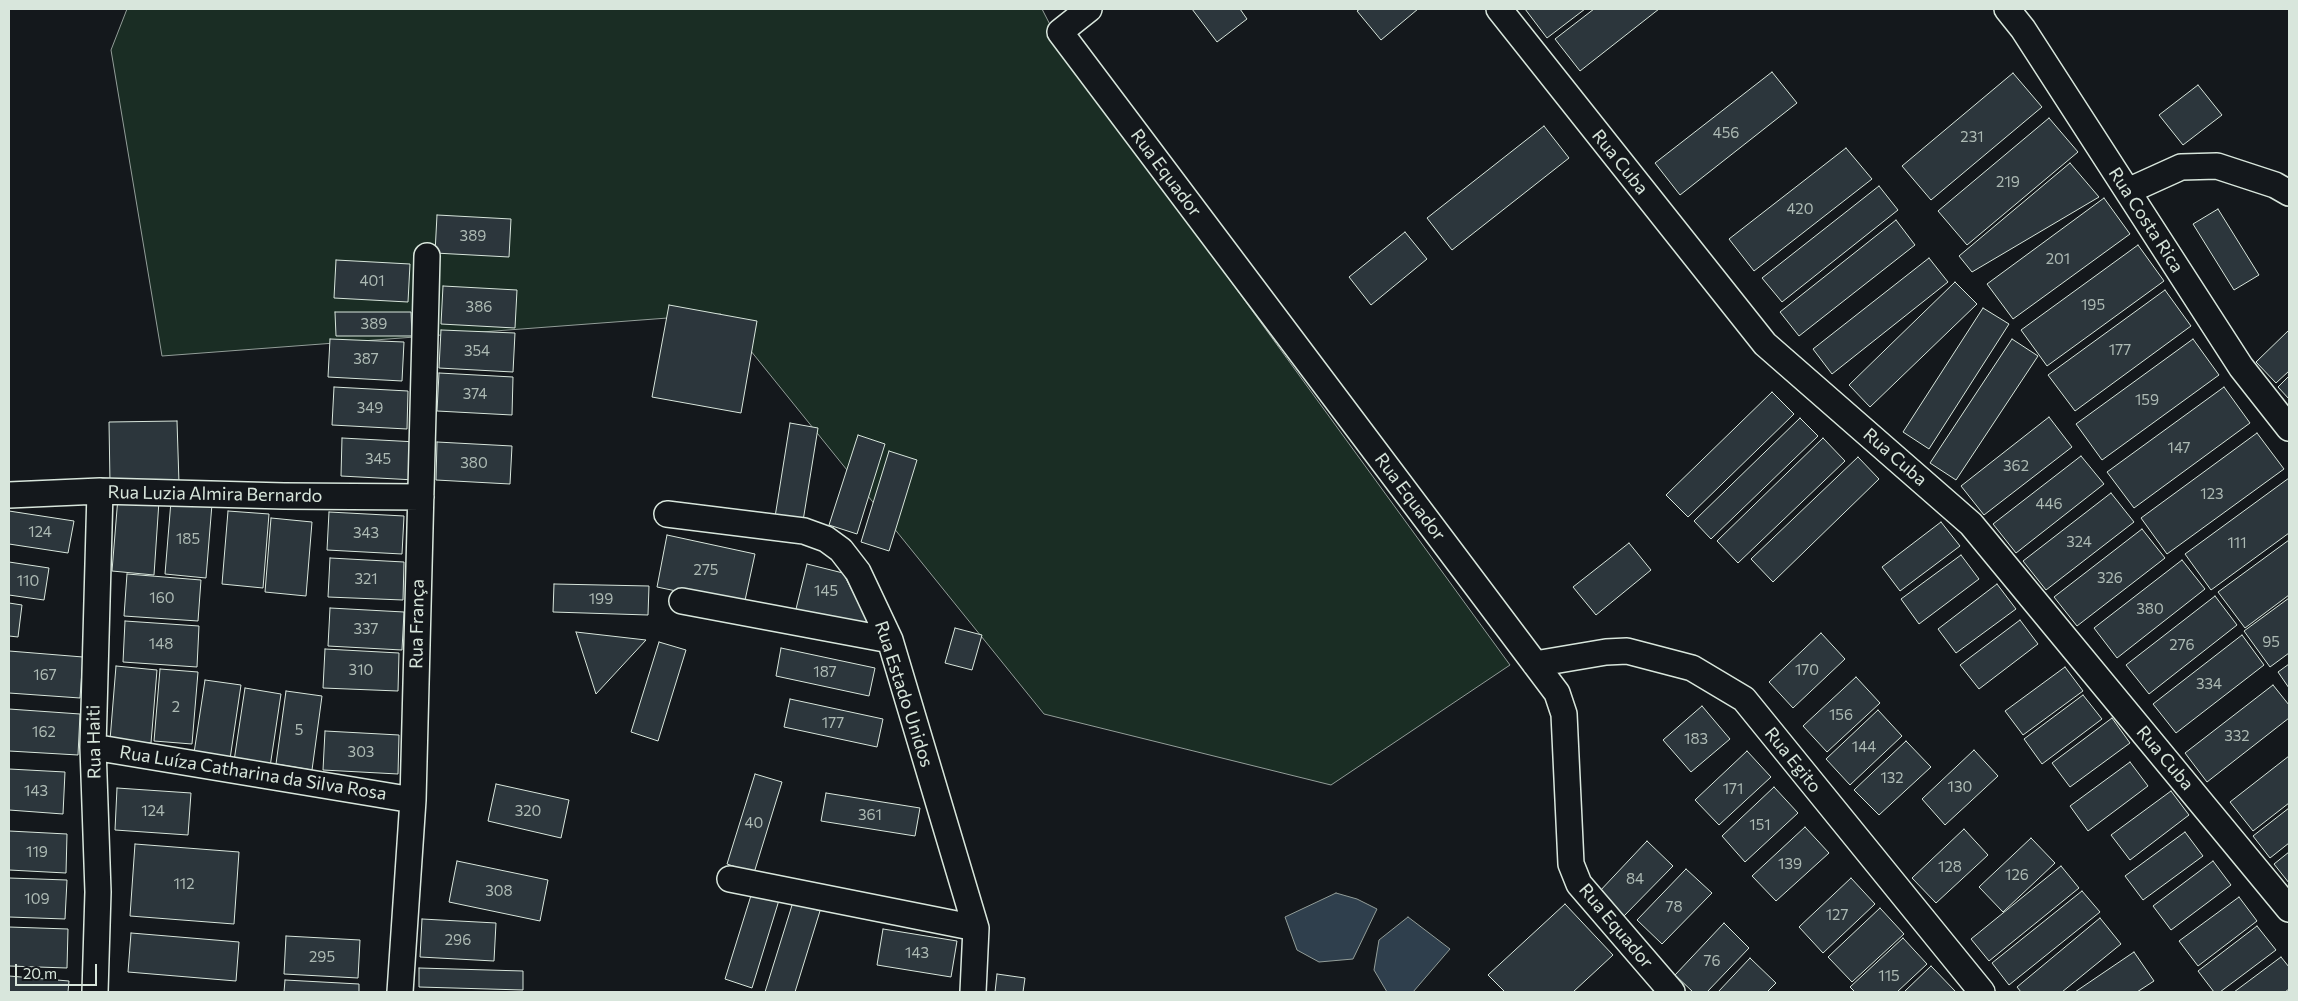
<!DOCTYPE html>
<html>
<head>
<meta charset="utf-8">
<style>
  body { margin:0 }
  #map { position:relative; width:2298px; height:1001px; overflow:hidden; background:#14181c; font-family:Commissioner,sans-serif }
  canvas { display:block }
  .frame { position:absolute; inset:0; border:10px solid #d8e6dc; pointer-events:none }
  .scale { position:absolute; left:15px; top:964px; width:82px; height:22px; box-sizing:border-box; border:2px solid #d8e6dc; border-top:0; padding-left:6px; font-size:15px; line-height:18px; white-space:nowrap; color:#d8e6dc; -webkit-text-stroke:4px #14181c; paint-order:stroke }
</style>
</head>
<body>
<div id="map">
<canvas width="2298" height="1001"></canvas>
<div class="frame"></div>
<div class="scale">20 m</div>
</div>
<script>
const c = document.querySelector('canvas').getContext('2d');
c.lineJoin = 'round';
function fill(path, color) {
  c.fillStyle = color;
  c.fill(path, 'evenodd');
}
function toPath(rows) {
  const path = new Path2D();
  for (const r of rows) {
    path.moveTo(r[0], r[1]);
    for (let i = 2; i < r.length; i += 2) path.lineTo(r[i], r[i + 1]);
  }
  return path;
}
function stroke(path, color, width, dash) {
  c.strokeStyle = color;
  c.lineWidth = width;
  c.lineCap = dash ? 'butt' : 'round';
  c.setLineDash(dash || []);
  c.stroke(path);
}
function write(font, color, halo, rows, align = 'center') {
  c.font = font + ' Commissioner,sans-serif';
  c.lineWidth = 4;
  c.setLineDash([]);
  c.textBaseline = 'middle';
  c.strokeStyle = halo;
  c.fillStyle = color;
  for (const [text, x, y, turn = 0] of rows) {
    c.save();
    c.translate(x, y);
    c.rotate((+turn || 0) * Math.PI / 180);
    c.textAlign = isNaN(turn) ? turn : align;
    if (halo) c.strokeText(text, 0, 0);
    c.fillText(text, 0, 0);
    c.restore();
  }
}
const green = toPath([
  [127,9,1042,9,1064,52,1510,665,1331,785,1044,714,721,314,162,356,111,50,127,9]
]);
const water = toPath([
  [1336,893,1357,899,1377,909,1353,959,1319,962,1297,950,1285,917,1336,893],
  [1408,917,1450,949,1413,992,1387,992,1374,970,1379,940,1408,917]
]);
const building = toPath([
  [1192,9,1240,9,1247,19,1217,42,1192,9],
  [1360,9,1418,9,1381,40,1357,11,1360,9],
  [1525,9,1585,9,1547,38,1525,9],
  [1594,9,1659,9,1580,71,1555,39,1594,9],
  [1772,72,1797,103,1680,195,1655,163,1772,72],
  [2013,73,2042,107,1931,200,1902,166,2013,73],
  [2198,85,2222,115,2183,145,2159,115,2198,85],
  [2049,118,2078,152,1967,245,1938,211,2049,118],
  [1544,126,1569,158,1452,250,1427,218,1544,126],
  [1846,148,1872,179,1754,271,1729,239,1846,148],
  [2070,163,2099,197,1972,272,1959,256,2070,163],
  [1879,186,1898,210,1782,302,1762,278,1879,186],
  [2104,198,2130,234,2013,319,1987,284,2104,198],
  [2218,209,2259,275,2234,290,2193,224,2218,209],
  [437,215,511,219,509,257,435,253,437,215],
  [1896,220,1915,245,1799,336,1780,312,1896,220],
  [1405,232,1427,259,1371,305,1349,277,1405,232],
  [2138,245,2164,281,2047,366,2021,330,2138,245],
  [1929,258,1948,282,1832,374,1813,349,1929,258],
  [336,260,410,264,408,302,334,298,336,260],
  [1955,282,1977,304,1870,407,1849,385,1955,282],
  [443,286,517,290,515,328,441,324,443,286],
  [2165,290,2191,326,2075,411,2048,375,2165,290],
  [669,305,757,321,741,413,652,397,669,305],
  [1983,308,2009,324,1929,449,1903,432,1983,308],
  [335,312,411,312,412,336,336,336,335,312],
  [441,330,515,333,513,372,439,368,441,330],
  [2289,330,2289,371,2276,383,2256,362,2289,330],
  [330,339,404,342,402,381,328,377,330,339],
  [2012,339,2038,356,1956,480,1930,463,2012,339],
  [2193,339,2219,375,2102,460,2076,424,2193,339],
  [439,373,513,377,512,415,437,411,439,373],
  [2289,376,2289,399,2278,387,2289,376],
  [334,387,408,391,407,429,332,425,334,387],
  [2224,387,2250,423,2134,508,2107,472,2224,387],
  [1772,392,1794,414,1688,517,1666,495,1772,392],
  [2049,417,2072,447,1984,515,1961,486,2049,417],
  [1800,418,1818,436,1711,539,1694,521,1800,418],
  [177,421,179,483,110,484,109,422,177,421],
  [790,423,818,428,803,521,775,517,790,423],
  [2257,433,2284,469,2167,554,2141,518,2257,433],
  [858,435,885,444,857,534,829,525,858,435],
  [342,438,417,442,415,480,341,476,342,438],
  [1823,438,1845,461,1738,563,1717,541,1823,438],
  [437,442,512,446,510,484,436,480,437,442],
  [889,451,917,460,889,551,861,542,889,451],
  [2081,456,2104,484,2016,553,1993,524,2081,456],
  [1858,457,1879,479,1773,582,1751,559,1858,457],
  [2289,478,2289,533,2211,590,2185,554,2289,478],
  [2111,493,2134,522,2046,590,2023,561,2111,493],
  [118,497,159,501,154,575,112,571,118,497],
  [171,501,212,504,206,578,165,574,171,501],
  [9,511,74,521,68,553,9,544,9,511],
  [228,511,269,514,263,588,222,584,228,511],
  [329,512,404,516,402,554,327,550,329,512],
  [271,518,312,522,306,596,265,592,271,518],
  [1941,522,1960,546,1900,591,1882,567,1941,522],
  [2142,529,2165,558,2077,626,2054,597,2142,529],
  [667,535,755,554,744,605,657,587,667,535],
  [2289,540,2289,595,2245,628,2218,592,2289,540],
  [1629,543,1651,570,1596,615,1573,587,1629,543],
  [1961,555,1979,579,1919,624,1901,599,1961,555],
  [330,558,404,562,403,600,328,597,330,558],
  [2182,560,2205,589,2117,658,2094,628,2182,560],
  [9,562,49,568,44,600,9,595,9,562],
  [807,564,843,573,872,628,796,609,807,564],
  [127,574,201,580,198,621,124,616,127,574],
  [554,584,649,586,648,615,553,612,554,584],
  [1997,584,2016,609,1956,653,1938,629,1997,584],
  [2215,596,2237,625,2149,694,2126,665,2215,596],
  [2289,598,2289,653,2270,667,2244,631,2289,598],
  [9,603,22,605,18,637,9,636,9,603],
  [330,608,404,612,402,650,328,646,330,608],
  [2020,620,2038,644,1979,689,1960,665,2020,620],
  [125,621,199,626,197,667,123,662,125,621],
  [955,628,982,635,972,670,945,663,955,628],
  [576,632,646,640,596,694,576,632],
  [1821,633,1845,659,1793,708,1769,682,1821,633],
  [2242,635,2264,665,2176,733,2153,704,2242,635],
  [659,642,686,650,658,741,631,732,659,642],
  [781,648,875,668,869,696,776,676,781,648],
  [325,649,399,653,398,691,323,688,325,649],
  [9,651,83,657,80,698,9,693,9,651],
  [2289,664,2289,688,2278,672,2289,664],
  [116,666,157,670,151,743,110,740,116,666],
  [2065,667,2083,691,2023,735,2005,711,2065,667],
  [160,669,198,672,192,744,154,741,160,669],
  [1856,677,1880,703,1827,752,1803,726,1856,677],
  [205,680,241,685,230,759,194,753,205,680],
  [2273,685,2289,705,2289,718,2207,782,2185,753,2273,685],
  [245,688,281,694,270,767,234,761,245,688],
  [286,691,322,696,312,770,276,764,286,691],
  [2083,695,2102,719,2042,764,2024,739,2083,695],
  [790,699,883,719,877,747,784,727,790,699],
  [1702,706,1730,739,1691,772,1663,740,1702,706],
  [9,709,80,714,78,755,9,751,9,709],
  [1878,710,1902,736,1850,785,1826,759,1878,710],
  [2112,718,2130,743,2070,787,2052,763,2112,718],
  [325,731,399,735,398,774,323,770,325,731],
  [1906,741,1931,767,1879,815,1854,790,1906,741],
  [1974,750,1998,776,1945,825,1922,799,1974,750],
  [1747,751,1771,777,1719,825,1695,800,1747,751],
  [2289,756,2289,803,2253,831,2230,802,2289,756],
  [2130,762,2148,786,2088,831,2070,806,2130,762],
  [9,769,65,772,63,814,9,810,9,769],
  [755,774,782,782,754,873,727,864,755,774],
  [496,784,569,800,561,838,488,821,496,784],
  [1774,787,1798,813,1745,862,1722,836,1774,787],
  [117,788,191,793,188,835,115,830,117,788],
  [2171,791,2189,815,2130,860,2111,835,2171,791],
  [826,793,920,808,915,836,821,821,826,793],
  [2289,808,2289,843,2270,858,2253,836,2289,808],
  [1805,827,1829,853,1776,901,1752,876,1805,827],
  [1964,829,1988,855,1936,903,1912,878,1964,829],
  [9,831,67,834,66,873,9,870,9,831],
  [2185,832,2203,856,2143,900,2125,876,2185,832],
  [2031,838,2055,863,2003,912,1979,887,2031,838],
  [1647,841,1673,866,1623,917,1598,893,1647,841],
  [135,844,239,852,234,924,130,916,135,844],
  [2289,852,2289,883,2274,864,2289,852],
  [457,861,548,880,540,921,449,902,457,861],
  [2213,861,2231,885,2171,930,2153,906,2213,861],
  [2061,866,2079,888,1989,961,1971,939,2061,866],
  [1686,869,1712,893,1662,944,1637,920,1686,869],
  [9,878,67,880,65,919,9,917,9,878],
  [1851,878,1875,904,1823,953,1799,927,1851,878],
  [753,889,780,897,752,988,725,979,753,889],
  [2082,891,2100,912,2009,985,1992,963,2082,891],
  [2239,897,2257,921,2198,966,2179,941,2239,897],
  [793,902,820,911,795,992,765,992,793,902],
  [1565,904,1613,955,1573,992,1505,992,1488,975,1565,904],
  [1880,908,1904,934,1852,982,1828,957,1880,908],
  [2100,918,2121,944,2062,992,2021,992,2017,987,2100,918],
  [422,919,496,923,494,961,420,957,422,919],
  [1724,923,1749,948,1707,992,1693,992,1675,975,1724,923],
  [2257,926,2276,950,2220,992,2214,992,2198,971,2257,926],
  [9,927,68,929,67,968,9,966,9,927],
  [883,929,957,941,951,977,877,965,883,929],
  [131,933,239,942,236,981,128,972,131,933],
  [286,936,360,940,358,978,284,974,286,936],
  [1903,938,1927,964,1897,992,1855,992,1850,987,1903,938],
  [2134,952,2154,981,2137,992,2075,992,2134,952],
  [2281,957,2289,967,2289,989,2285,992,2234,992,2281,957],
  [1750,958,1776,983,1767,992,1718,992,1750,958],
  [1931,966,1956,992,1904,992,1931,966],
  [419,968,523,971,523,990,419,987,419,968],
  [997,974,1025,978,1023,992,995,992,997,974],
  [9,976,69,981,68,992,9,992,9,976],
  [285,980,359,984,359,992,284,992,285,980]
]);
const street = toPath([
  [1089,9,1060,32,1557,693,1564,714,1571,864,1579,884,1672,992],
  [1499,9,1765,344,1971,524,2289,909],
  [2007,9,2023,29,2241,367,2289,428],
  [2128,191,2181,167,2217,166,2275,185,2289,193],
  [9,495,100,491,284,496,421,497],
  [667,514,804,531,826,539,841,550,858,572,890,640,976,928,973,992],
  [682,601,890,640],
  [1535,664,1606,652,1627,651,1692,668,1744,699,1982,992],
  [93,747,413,800],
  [730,879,976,928],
  [95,992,98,892,93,747,100,491],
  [400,992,413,800,427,256]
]);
const numberNames = [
  ["456",1726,133],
  ["231",1972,137],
  ["219",2008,182],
  ["420",1800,209],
  ["389",473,236],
  ["201",2058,259],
  ["401",372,281],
  ["195",2093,305],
  ["386",479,307],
  ["389",374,324],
  ["177",2120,350],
  ["354",477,351],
  ["387",366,359],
  ["374",475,394],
  ["159",2147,400],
  ["349",370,408],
  ["147",2179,448],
  ["345",378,459],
  ["380",474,463],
  ["362",2016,466],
  ["123",2212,494],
  ["446",2049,504],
  ["124",40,532],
  ["343",366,533],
  ["185",188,539],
  ["324",2079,542],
  ["111",2237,543],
  ["275",706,570],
  ["326",2110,578],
  ["321",366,579],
  ["110",28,581],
  ["145",826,591],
  ["160",162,598],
  ["199",601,599],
  ["380",2150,609],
  ["337",366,629],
  ["95",2271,642],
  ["148",161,644],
  ["276",2182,645],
  ["310",361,670],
  ["170",1807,670],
  ["187",825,672],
  ["167",45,675],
  ["334",2209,684],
  ["2",176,707],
  ["156",1841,715],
  ["177",833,723],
  ["5",299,730],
  ["162",44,732],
  ["332",2237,736],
  ["183",1696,739],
  ["144",1864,747],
  ["303",361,752],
  ["132",1892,778],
  ["130",1960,787],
  ["171",1733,789],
  ["143",36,791],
  ["124",153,811],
  ["320",528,811],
  ["361",870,815],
  ["40",754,823],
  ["151",1760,825],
  ["119",37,852],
  ["139",1790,864],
  ["128",1950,867],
  ["126",2017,875],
  ["84",1635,879],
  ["112",184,884],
  ["308",499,891],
  ["109",37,899],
  ["78",1674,907],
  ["127",1837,915],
  ["296",458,940],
  ["143",917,953],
  ["295",322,957],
  ["76",1712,961],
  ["115",1889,976]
];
const streetNames = [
  ["Rua Cuba",1620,162,51],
  ["Rua Equador",1166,173,53],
  ["Rua Costa Rica",2146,220,57],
  ["Rua Cuba",1895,457,41],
  ["Rua Luzia Almira Bernardo",215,494,1],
  ["Rua Equador",1410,497,53],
  ["Rua França",417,624,-89],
  ["Rua Estado Unidos",904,694,72],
  ["Rua Haiti",94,742,-91],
  ["Rua Cuba",2165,758,50],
  ["Rua Egito",1793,760,51],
  ["Rua Luíza Catharina da Silva Rosa",253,773,9],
  ["Rua Equador",1616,926,50]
];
fill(green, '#1a2d24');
stroke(green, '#939e99', 1);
fill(water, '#2f3f4d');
stroke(water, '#939e99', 1);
fill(building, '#2c363c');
stroke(building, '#d8e6dc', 1);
stroke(street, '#d8e6dc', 28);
stroke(street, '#14181c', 25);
write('15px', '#adbab4', null, numberNames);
write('18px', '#d8e6dc', '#14181c', streetNames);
</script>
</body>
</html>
